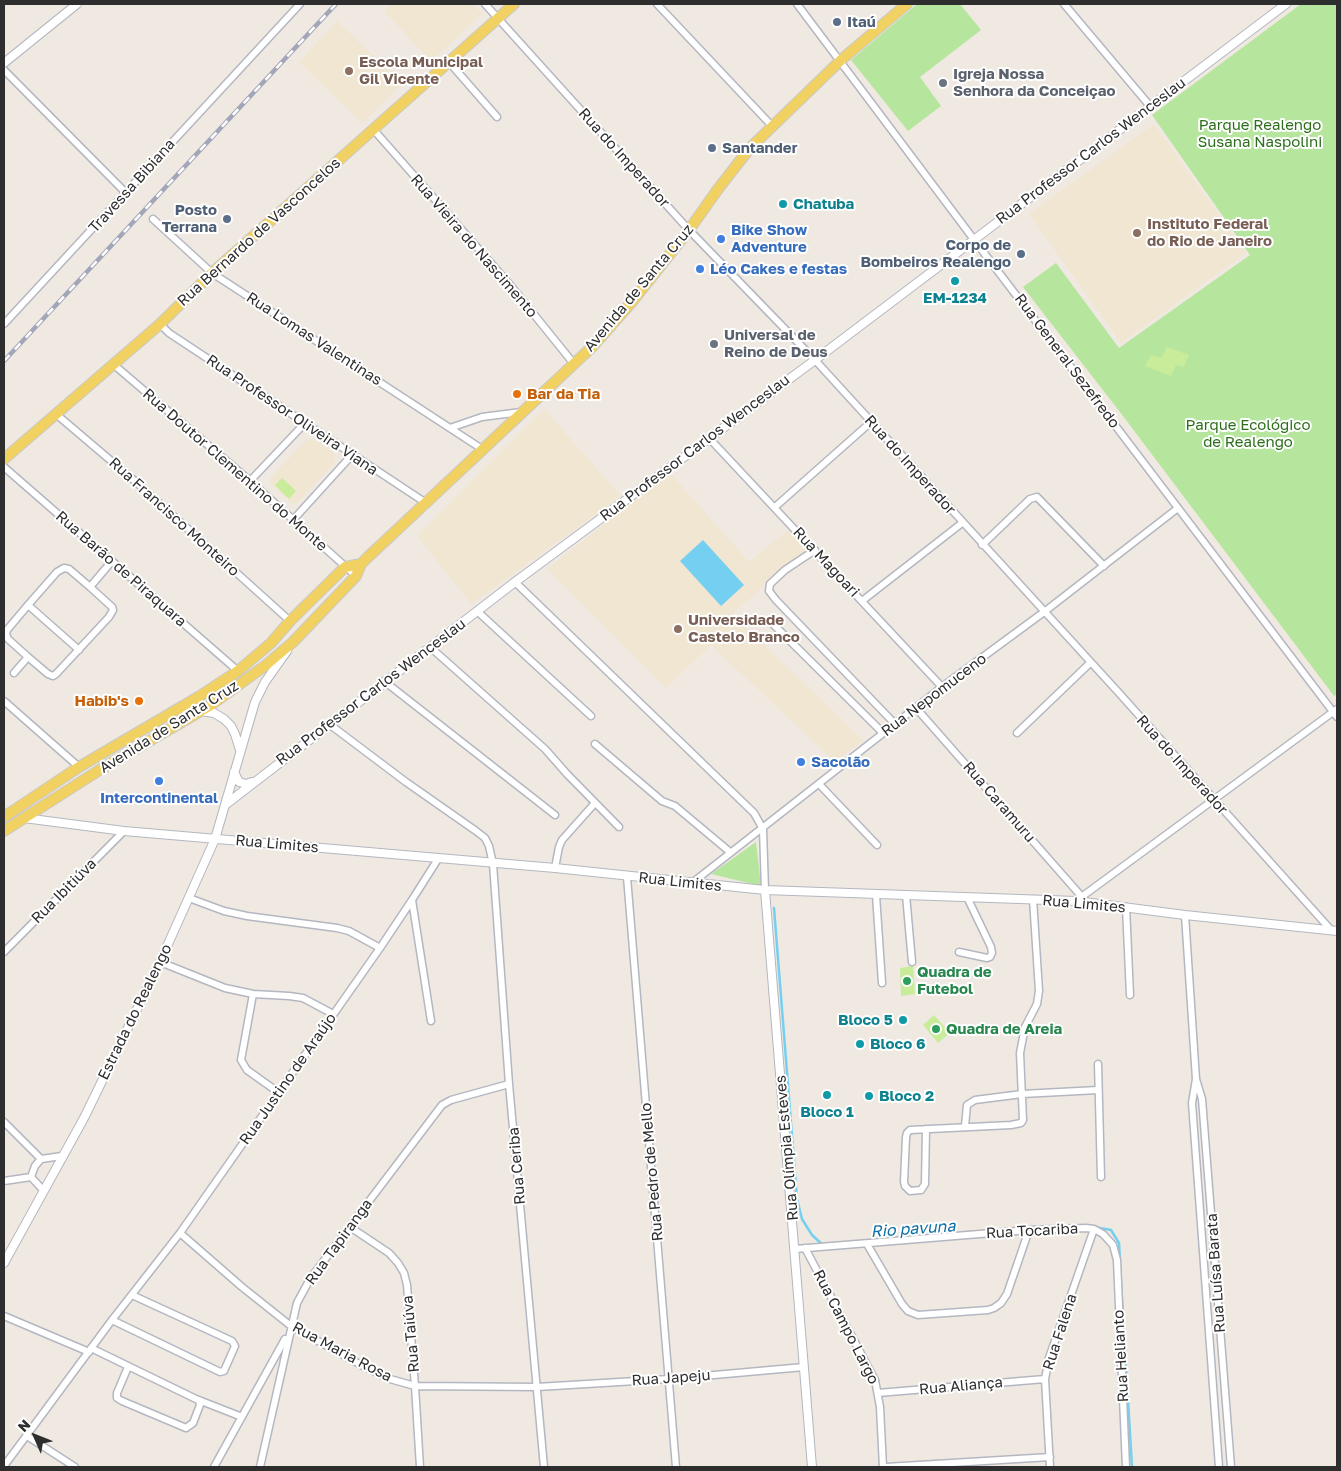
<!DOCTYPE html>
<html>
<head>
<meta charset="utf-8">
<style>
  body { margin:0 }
  #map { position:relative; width:1341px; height:1471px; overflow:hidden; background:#efe9e1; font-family:"Golos Text",sans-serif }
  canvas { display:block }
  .frame { position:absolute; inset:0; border:5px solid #2e2e2e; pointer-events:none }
  .north { position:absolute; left:10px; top:1411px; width:50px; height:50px; -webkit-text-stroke:4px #fff; paint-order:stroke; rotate:314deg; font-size:14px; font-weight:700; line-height:20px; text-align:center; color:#2e2e2e }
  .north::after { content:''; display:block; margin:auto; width:18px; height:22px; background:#2e2e2e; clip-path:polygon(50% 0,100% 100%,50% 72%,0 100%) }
</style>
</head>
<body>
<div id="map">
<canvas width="1341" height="1471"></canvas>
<div class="frame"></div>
<div class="north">N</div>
</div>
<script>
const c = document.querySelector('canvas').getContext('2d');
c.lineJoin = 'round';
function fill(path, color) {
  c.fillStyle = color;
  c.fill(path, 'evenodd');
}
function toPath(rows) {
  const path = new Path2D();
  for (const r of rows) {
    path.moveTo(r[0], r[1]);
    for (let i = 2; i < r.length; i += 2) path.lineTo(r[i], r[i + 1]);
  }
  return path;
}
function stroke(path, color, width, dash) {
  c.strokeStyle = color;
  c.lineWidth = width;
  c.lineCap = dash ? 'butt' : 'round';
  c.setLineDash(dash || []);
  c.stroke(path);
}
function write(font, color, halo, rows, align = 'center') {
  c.font = font + ' "Golos Text",sans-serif';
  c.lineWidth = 4;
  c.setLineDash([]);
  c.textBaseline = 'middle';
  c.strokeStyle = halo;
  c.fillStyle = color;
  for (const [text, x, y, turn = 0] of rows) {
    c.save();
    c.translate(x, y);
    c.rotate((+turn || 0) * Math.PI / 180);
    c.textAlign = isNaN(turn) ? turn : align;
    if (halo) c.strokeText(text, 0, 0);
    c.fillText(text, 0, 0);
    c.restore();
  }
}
const education = toPath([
  [393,4,473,4,482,14,431,61,384,11],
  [337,21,402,84,362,123,299,62],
  [1154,124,1246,253,1121,343,1029,214],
  [544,409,621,496,471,604,417,536],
  [308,439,311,439,333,452,335,458,333,464,297,503,293,504,271,485,270,480,272,476],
  [670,473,749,562,788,530,806,549,732,614,863,740,835,762,711,645,666,688,547,569]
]);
const green = toPath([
  [917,4,960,4,981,30,920,77,941,106,908,131,851,60],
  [1301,4,1337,4,1337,694,1334,696,1123,416,1023,287,1056,263,1119,348,1250,255,1152,115],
  [756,842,761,886,711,874]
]);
const pitch = toPath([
  [1167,347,1189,355,1184,367,1176,365,1171,376,1145,366,1151,355,1161,358],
  [282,478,296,491,289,499,275,485],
  [913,966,915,994,901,996,900,968],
  [934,1015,950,1033,938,1043,923,1025]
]);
const water = toPath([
  [703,540,744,585,721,606,680,561]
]);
const stream = toPath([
  [774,908,797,1199,802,1219,812,1235,823,1245],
  [1094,1227,1111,1230,1119,1243,1120,1260],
  [1120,1267,1132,1467]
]);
const minor = toPath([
  [485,4,689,230,815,360,1119,693,1331,930],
  [657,4,772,126],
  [797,4,981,249,1337,717],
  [1064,4,1150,106],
  [449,62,497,117],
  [4,70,126,193],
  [373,129,511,286,574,364],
  [153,219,212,273,482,449],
  [4,324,300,4],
  [160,324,169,333,426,503],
  [113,364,250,481,356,576],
  [56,414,136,482,290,621],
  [450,428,482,417,521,412],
  [709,438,942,687],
  [4,467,238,671],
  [250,481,305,423],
  [775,507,871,422],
  [293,520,352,455],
  [982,545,1030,499,1037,497,1104,566],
  [815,550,785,570,770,584,769,591,776,600,895,724],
  [515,582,754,813,763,829,765,890],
  [862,601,962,523],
  [28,605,79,650],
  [477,611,591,716],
  [773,624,883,733],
  [430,647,545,749,567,774,619,827],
  [28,657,8,639,6,634,7,630,28,605,57,572,64,568,69,569,90,587],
  [14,673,28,657,48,674,53,676,56,674,109,617,113,610,112,607,90,587,112,561],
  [384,681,555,815],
  [4,701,79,767],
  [916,708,1082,897],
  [329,724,406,782,476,831,485,838,489,846,493,864,509,1084,544,1467],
  [1017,733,1090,663],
  [595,744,662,801,675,806,730,852],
  [819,784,877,845],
  [555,868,559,847,562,840,595,803],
  [627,877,676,1467],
  [692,883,942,687,1044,612,1178,508],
  [876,895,882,983],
  [906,895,912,962],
  [189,898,224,911,247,916,337,928,349,931,380,948],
  [412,900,431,1021],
  [1076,901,1337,709],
  [1126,907,1130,995],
  [1185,915,1196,1079,1202,1099,1231,1467],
  [4,952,124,831],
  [959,952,987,958,990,957,992,953,991,947,967,897],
  [160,962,225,988,253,994,289,996,303,998,333,1014],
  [253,994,241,1060,247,1070,278,1092],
  [1098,1064,1101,1177],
  [1196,1079,1192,1103,1219,1467],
  [4,1122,41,1159],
  [965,1126,967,1105,975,1100,1022,1094,1098,1090],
  [926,1129,925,1184,921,1190,910,1191,905,1186,904,1182,906,1137,907,1133,910,1130,1011,1125,1021,1123,1023,1120,1020,1053,1025,1027,1037,1004,1039,991,1033,899],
  [41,1159,62,1156],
  [31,1177,35,1166,41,1159],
  [31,1177,44,1191],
  [4,1181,31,1177],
  [350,1227,389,1253,398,1263,404,1273,407,1285,415,1386,420,1467],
  [180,1233,242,1287,291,1326,363,1366,390,1379,415,1386,537,1387,669,1379,804,1367],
  [867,1244,902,1304,908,1311,918,1315,988,1310,994,1308,1001,1303,1007,1294,1029,1230],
  [805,1248,875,1380,880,1407,883,1467],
  [795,1249,1029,1230,1086,1228,1094,1229,1103,1234,1113,1245,1117,1260,1126,1467],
  [4,1316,89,1352],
  [112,1320,220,1372,224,1371,235,1346,232,1341,132,1295],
  [91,1348,196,1399,242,1417],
  [128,1367,117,1393,117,1398,122,1401,186,1428,193,1423,200,1405,199,1400],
  [878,1393,1045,1379],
  [27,1436,75,1467],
  [4,1466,112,1320,180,1233,380,948,412,900,438,859],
  [214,1467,285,1339],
  [260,1467,297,1303,310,1279,442,1105,451,1100,509,1084],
  [886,1467,1050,1457],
  [1050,1467,1045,1379,1049,1358,1094,1229]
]);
const tertiary = toPath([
  [4,63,77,4],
  [179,708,214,713,224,719,231,726,235,734,240,750],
  [234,772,239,782,246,784,252,782],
  [225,805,515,582,815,360,1286,4],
  [24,818,124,831,555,868,765,890,1076,901,1185,915,1337,931],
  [765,890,812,1467],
  [4,1263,84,1118,160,962,215,839,255,702,265,682,287,651]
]);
const primary = toPath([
  [4,459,160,324,212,273,514,4],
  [4,817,79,767,200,696,238,671,271,643,290,621,345,567,361,564],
  [4,831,101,769,211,705,266,665,293,642,356,576,361,564,368,557,593,346,631,303,689,230,718,189,750,148,841,60,907,4]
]);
const rail = toPath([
  [4,361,336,4]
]);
const markers = [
  [837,22,5,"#5c6f8a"],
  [349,71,5,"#8d6e63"],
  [943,83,5,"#6b7280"],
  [712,148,5,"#5c6f8a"],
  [783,204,5,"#0f9aa8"],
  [227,219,5,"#5c6f8a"],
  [1137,233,5,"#8d6e63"],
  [721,239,5,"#3f7fe0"],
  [1021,254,5,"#5c6f8a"],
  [700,269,5,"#3f7fe0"],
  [955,281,5,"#0f9aa8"],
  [714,344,5,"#6b7280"],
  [517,394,5,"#e8710a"],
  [678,629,5,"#8d6e63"],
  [139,701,5,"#e8710a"],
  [801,762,5,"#3f7fe0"],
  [159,781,5,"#3f7fe0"],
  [907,981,5,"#2e9e5b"],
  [903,1020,5,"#0f9aa8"],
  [936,1029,5,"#2e9e5b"],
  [860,1044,5,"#0f9aa8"],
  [827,1095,5,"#0f9aa8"],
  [869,1096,5,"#0f9aa8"]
];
const serviceNames = [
  ["Itaú",847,22],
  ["Santander",722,148],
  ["Posto",217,210,"right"],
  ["Terrana",217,227,"right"],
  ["Corpo de",1011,245,"right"],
  ["Bombeiros Realengo",1011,262,"right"]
];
const educationNames = [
  ["Escola Municipal",359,62],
  ["Gil Vicente",359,79],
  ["Instituto Federal",1147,224],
  ["do Rio de Janeiro",1147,241],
  ["Universidade",688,620],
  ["Castelo Branco",688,637]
];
const worshipNames = [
  ["Igreja Nossa",953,74],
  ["Senhora da Conceiçao",953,91],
  ["Universal de",724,335],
  ["Reino de Deus",724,352]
];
const parkNames = [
  ["Parque Realengo",1260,125],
  ["Susana Naspolini",1260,142],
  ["Parque Ecológico",1248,425],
  ["de Realengo",1248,442]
];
const streetNames = [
  ["Rua Professor Carlos Wenceslau",1091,151,-37],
  ["Rua do Imperador",624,158,48],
  ["Travessa Bibiana",132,186,-48],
  ["Rua Bernardo de Vasconcelos",259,232,-42],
  ["Rua Vieira do Nascimento",474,246,49],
  ["Avenida de Santa Cruz",639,288,-50],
  ["Rua Lomas Valentinas",314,339,33],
  ["Rua General Sezefredo",1067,361,53],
  ["Rua Professor Oliveira Viana",292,415,34],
  ["Rua Professor Carlos Wenceslau",695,448,-37],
  ["Rua do Imperador",910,465,48],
  ["Rua Doutor Clementino do Monte",235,470,41],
  ["Rua Francisco Monteiro",174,517,42],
  ["Rua Magoari",826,562,47],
  ["Rua Barão de Piraquara",121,569,41],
  ["Rua Professor Carlos Wenceslau",371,692,-37],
  ["Rua Nepomuceno",934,695,-37],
  ["Avenida de Santa Cruz",169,727,-32],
  ["Rua do Imperador",1182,765,48],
  ["Rua Caramuru",999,802,49],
  ["Rua Limites",277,844,5],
  ["Rua Limites",680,882,6],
  ["Rua Ibitiúva",64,891,-45],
  ["Rua Limites",1084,904,5],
  ["Estrada do Realengo",135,1012,-64],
  ["Rua Justino de Araújo",288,1079,-55],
  ["Rua Olímpia Esteves",787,1148,-95],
  ["Rua Ceriba",517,1166,-95],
  ["Rua Pedro de Mello",652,1172,-95],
  ["Rua Tocariba",1032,1231,-3],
  ["Rua Tapiranga",339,1242,-54],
  ["Rua Luísa Barata",1216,1273,-94],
  ["Rua Campo Largo",846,1327,63],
  ["Rua Falena",1060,1332,-72],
  ["Rua Taiúva",411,1334,-95],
  ["Rua Maria Rosa",342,1352,28],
  ["Rua Helianto",1121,1356,-93],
  ["Rua Japeju",671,1378,-4],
  ["Rua Aliança",961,1386,-5]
];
const cultureNames = [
  ["Chatuba",793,204],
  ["EM-1234",955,298,"center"],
  ["Bloco 5",893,1020,"right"],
  ["Bloco 6",870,1044],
  ["Bloco 2",879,1096],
  ["Bloco 1",827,1112,"center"]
];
const shopNames = [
  ["Bike Show",731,230],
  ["Adventure",731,247],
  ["Léo Cakes e festas",710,269],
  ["Sacolão",811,762],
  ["Intercontinental",159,798,"center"]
];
const foodNames = [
  ["Bar da Tia",527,394],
  ["Habib's",129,701,"right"]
];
const leisureNames = [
  ["Quadra de",917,972],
  ["Futebol",917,989],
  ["Quadra de Areia",946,1029]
];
const waterNames = [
  ["Rio pavuna",913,1229,-4]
];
fill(education, '#f0e6d1');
fill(green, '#b6e59e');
fill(pitch, '#c9ec9a');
fill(water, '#75cff0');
stroke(stream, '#75cff0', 2.5);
stroke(minor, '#b4b7c1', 9);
stroke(tertiary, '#b4b7c1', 10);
stroke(primary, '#c9c9c9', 12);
stroke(minor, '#fff', 6);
stroke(tertiary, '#fff', 8);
stroke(primary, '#f2d163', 10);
stroke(rail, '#a3a6b8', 4.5);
stroke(rail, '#fff', 2.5, [8]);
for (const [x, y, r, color] of markers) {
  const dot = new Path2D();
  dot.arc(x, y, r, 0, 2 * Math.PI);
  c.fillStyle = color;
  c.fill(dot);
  stroke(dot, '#fff', 2);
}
write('bold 15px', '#4e5e75', '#fff', serviceNames, 'left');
write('bold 15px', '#785e54', '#fff', educationNames, 'left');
write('bold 15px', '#5b616d', '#fff', worshipNames, 'left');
write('15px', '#2c6e1b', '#fff', parkNames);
write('15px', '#2e2e2e', '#fff', streetNames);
write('bold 15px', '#0d838f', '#fff', cultureNames, 'left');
write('bold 15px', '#366cbe', '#fff', shopNames, 'left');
write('bold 15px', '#c56008', '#fff', foodNames, 'left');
write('bold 15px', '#27864d', '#fff', leisureNames, 'left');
write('italic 16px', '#0d6fa3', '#fff', waterNames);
</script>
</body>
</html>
